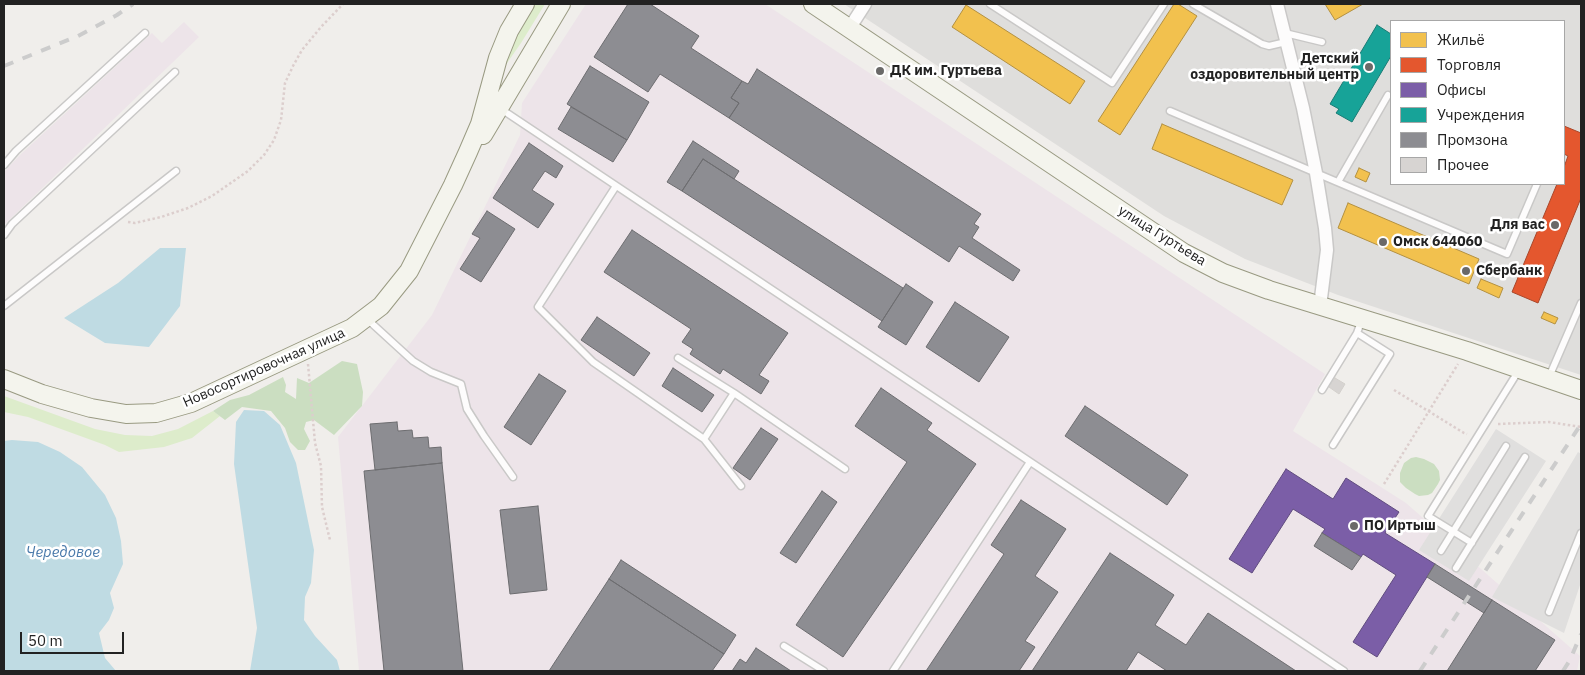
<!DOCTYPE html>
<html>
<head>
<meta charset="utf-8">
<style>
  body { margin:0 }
  #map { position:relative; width:1585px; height:675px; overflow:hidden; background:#f0eeeb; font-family:"IBM Plex Sans",sans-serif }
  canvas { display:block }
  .frame { position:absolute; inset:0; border:5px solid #222; pointer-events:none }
  .legend { position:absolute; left:1390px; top:20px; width:175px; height:165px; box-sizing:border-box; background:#fff; border:1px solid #a7a7a7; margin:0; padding:6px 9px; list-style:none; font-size:15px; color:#222 }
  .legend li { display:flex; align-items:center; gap:10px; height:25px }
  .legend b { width:25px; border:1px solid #a7a7a7 }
  .scale { position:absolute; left:20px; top:632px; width:104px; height:22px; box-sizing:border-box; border:2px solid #222; border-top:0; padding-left:6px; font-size:15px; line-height:18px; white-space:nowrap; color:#222; -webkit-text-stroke:4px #fff; paint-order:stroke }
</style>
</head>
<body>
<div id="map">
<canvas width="1585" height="675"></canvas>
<div class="frame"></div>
<ul class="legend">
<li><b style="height:14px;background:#f2c14e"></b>Жильё</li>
<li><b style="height:14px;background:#e4572e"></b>Торговля</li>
<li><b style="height:14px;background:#7b5ea7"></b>Офисы</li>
<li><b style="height:14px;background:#17a398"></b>Учреждения</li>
<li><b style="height:14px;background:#8d8d92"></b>Промзона</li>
<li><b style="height:14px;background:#d7d4d2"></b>Прочее</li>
</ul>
<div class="scale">50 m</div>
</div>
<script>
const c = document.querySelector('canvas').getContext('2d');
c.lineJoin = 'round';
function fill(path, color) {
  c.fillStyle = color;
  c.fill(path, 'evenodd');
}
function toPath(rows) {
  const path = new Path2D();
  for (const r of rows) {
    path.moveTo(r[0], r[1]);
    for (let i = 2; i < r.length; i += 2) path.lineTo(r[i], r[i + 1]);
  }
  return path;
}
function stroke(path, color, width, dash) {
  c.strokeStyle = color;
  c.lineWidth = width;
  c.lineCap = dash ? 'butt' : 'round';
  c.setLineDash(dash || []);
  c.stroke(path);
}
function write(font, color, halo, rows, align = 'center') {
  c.font = font + ' "IBM Plex Sans",sans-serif';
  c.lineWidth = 5;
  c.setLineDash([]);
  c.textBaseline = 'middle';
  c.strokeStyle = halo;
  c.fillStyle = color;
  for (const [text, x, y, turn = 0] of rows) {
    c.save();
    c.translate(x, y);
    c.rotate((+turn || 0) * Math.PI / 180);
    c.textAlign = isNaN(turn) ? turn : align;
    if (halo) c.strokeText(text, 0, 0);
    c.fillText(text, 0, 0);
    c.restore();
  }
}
const residential = toPath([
  [844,4,1581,4,1581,375,1338,295,1245,259,1164,216],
  [1391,21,1564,21,1564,184,1391,184]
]);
const industrial = toPath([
  [586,4,765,4,1325,374,1293,431,1406,503,1580,656,1577,671,359,671,338,437,432,315,520,135,522,103],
  [184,22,199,37,4,225,4,172,20,155,152,33,162,43]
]);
const grass = toPath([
  [532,4,545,4,521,43,505,66,502,60],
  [4,396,95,429,125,435,152,436,178,429,213,411,220,416,192,438,164,447,119,452,105,445,28,417,4,412]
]);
const forest = toPath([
  [342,361,357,364,363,392,362,406,334,435,314,420,306,422,304,429,310,441,305,450,298,450,290,442,285,428,271,411,242,407,225,420,213,411,230,400,249,395,283,377,286,385,285,392,296,399,297,378,309,383],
  [1416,457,1424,459,1434,464,1439,471,1440,480,1438,484,1432,493,1428,495,1419,496,1415,494,1406,488,1400,482,1400,473,1404,463,1411,458]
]);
const parking = toPath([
  [1496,429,1546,461,1469,581,1419,550],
  [1578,452,1581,454,1581,582,1564,633,1492,597]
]);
const water = toPath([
  [160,248,186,248,180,306,149,347,105,343,64,318,118,283],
  [244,410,264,411,280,425,296,463,314,550,311,583,305,597,304,620,315,636,337,660,340,671,250,671,257,628,234,464,236,422],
  [12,440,38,442,60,452,82,467,105,495,116,518,121,541,123,564,110,593,114,608,109,620,99,633,105,658,116,671,4,671,4,441]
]);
const homes = toPath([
  [1174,4,1178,4,1197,16,1120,135,1098,121,1174,4],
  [1325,4,1363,4,1335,20,1325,4],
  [966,5,1085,81,1070,104,952,27,966,5],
  [1162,124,1293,180,1282,205,1152,149,1162,124],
  [1359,168,1370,173,1366,182,1355,177,1359,168],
  [1348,203,1479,259,1469,284,1338,228,1348,203],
  [1481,279,1503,288,1499,298,1477,288,1481,279],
  [1544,312,1558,318,1555,324,1541,318,1544,312]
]);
const shops = toPath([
  [1564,126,1581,133,1581,198,1538,303,1512,292,1557,184,1564,184,1564,167,1568,156,1564,154,1564,126]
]);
const offices = toPath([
  [1286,469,1333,499,1346,478,1399,512,1385,533,1435,564,1377,657,1353,642,1396,575,1363,554,1361,557,1322,533,1325,529,1293,509,1252,573,1229,559,1286,469]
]);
const public = toPath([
  [1377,25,1391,34,1391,56,1352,122,1336,113,1339,109,1330,104,1377,25]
]);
const industry = toPath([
  [628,4,650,4,699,36,691,48,742,81,731,98,739,103,729,118,660,74,648,92,594,57,628,4],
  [590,66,649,102,627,140,567,104,590,66],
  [757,69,981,214,974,224,979,227,972,238,1020,270,1013,281,959,246,949,262,729,118,739,103,731,98,742,81,748,84,757,69],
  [571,107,627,140,613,162,558,129,571,107],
  [693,141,739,171,734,179,703,159,682,191,667,182,693,141],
  [529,143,563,166,556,178,545,171,532,190,554,204,538,228,493,198,529,143],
  [703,159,903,288,882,321,682,191,703,159],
  [487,211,515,229,481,282,460,269,480,238,472,234,487,211],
  [632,230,788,333,759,375,769,381,761,394,723,369,720,374,690,354,693,349,682,342,691,329,604,272,632,230],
  [906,284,933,302,906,345,878,327,906,284],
  [955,302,1009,337,979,382,926,347,955,302],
  [597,317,650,353,634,376,581,340,597,317],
  [673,368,714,395,702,412,662,386,673,368],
  [539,374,566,391,531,445,504,427,539,374],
  [881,388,932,423,927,430,976,464,843,657,796,625,907,462,855,426,881,388],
  [1085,406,1188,475,1167,505,1065,436,1085,406],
  [397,422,398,431,412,430,413,438,428,437,429,448,441,447,442,463,375,470,370,424,397,422],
  [761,428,778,439,750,480,733,468,761,428],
  [442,463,463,671,384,671,364,471,442,463],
  [822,491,837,502,796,563,780,553,822,491],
  [1021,500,1066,529,1035,576,1058,592,1025,641,1035,647,1019,671,926,671,1004,554,991,545,1021,500],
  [538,506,547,590,510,594,500,510,538,506],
  [1322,533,1361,557,1352,570,1314,546,1322,533],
  [1110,553,1174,595,1155,625,1186,645,1208,613,1296,671,1167,671,1138,652,1126,671,1032,671,1110,553],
  [621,560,736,635,724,654,609,579,621,560],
  [1435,564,1492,600,1484,613,1427,577,1435,564],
  [609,579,724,654,712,671,549,671,609,579],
  [1492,600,1555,640,1535,671,1447,671,1492,600],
  [756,648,791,671,732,671,740,659,746,663,756,648]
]);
const building = toPath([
  [1335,378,1345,384,1339,394,1329,387,1335,378]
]);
const path = toPath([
  [128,222,135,223,161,217,188,208,212,196,248,171,264,155,274,140,281,120,285,83,293,66,302,50,321,27,343,4],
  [308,364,315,443,321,466,322,507,330,540],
  [1394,390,1464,433,1467,434],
  [1498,424,1549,422,1581,427],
  [1384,484,1458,364]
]);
const lane = toPath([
  [990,4,1112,83,1164,4],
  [1193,4,1262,44,1269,46,1286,42],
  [1285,33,1322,42],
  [501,109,1344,671],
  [1170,111,1507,254,1537,184],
  [4,165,16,151,145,33],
  [1338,182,1388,95],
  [616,186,538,307,593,362,704,439,734,393,845,469],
  [4,235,12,224,175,72],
  [4,306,176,171],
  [367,319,413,361,431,372,461,384,467,409,484,436,513,477],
  [678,358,734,393],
  [1549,377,1581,303],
  [1322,390,1357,333,1362,319],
  [704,439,741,486],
  [1333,445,1390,354,1357,333],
  [1472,543,1428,516,1519,370],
  [1441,551,1506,446],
  [1456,568,1525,457],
  [1549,612,1581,533],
  [784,646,824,671],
  [893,671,1030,462]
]);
const street = toPath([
  [1277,4,1303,108,1316,173,1325,228,1327,250,1320,306],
  [849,29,865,4]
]);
const secondary = toPath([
  [813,4,1184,253,1223,273,1269,290,1467,351,1581,390],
  [483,135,561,4],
  [4,379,42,394,91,408,126,414,156,413,191,403,352,328,381,306,409,271,453,185,468,152,480,124,498,58,509,31,525,4]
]);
const rail = toPath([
  [4,66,78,36,117,15,133,4],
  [1420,671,1581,424],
  [1563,671,1570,660,1581,634]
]);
const markers = [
  [1369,67,5,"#6a6968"],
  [880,71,5,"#6a6968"],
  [1555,225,5,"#6a6968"],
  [1383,242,5,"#6a6968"],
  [1466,271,5,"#6a6968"],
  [1354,526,5,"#6a6968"]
];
const poiNames = [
  ["Детский",1359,59,"right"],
  ["оздоровительный центр",1359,75,"right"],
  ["ДК им. Гуртьева",890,71],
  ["Для вас",1545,225,"right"],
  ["Омск 644060",1393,242],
  ["Сбербанк",1476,271],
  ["ПО Иртыш",1364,526]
];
const streetNames = [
  ["улица Гуртьева",1162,236,32],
  ["Новосортировочная улица",264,368,-24]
];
const waterNames = [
  ["Чередовое",63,553]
];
fill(residential, '#dfdedc');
fill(industrial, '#ede4e9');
fill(grass, '#ddeccb');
fill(forest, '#cbdec1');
fill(parking, '#e0dfde');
fill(water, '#bfdbe3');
fill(homes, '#f2c14e');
stroke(homes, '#b49141', 1);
fill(shops, '#e4572e');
stroke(shops, '#aa472a', 1);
fill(offices, '#7b5ea7');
stroke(offices, '#604c7f', 1);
fill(public, '#17a398');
stroke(public, '#1a7c75', 1);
fill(industry, '#8d8d92');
stroke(industry, '#6d6d70', 1);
fill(building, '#d7d4d2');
stroke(building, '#d3d0cc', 1);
stroke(lane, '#c9c8c7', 9);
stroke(street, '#c9c8c7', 15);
stroke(secondary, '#999a82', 20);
stroke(path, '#dccecd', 2.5, [2.5, 2.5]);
stroke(lane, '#fdfcfc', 6);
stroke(street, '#fdfcfc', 12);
stroke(secondary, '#f4f4ed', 18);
stroke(rail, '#ccc', 4, [10, 10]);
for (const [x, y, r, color] of markers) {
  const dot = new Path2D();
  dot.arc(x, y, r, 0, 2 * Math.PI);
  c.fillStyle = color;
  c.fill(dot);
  stroke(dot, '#fff', 2);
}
write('bold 14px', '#222', '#fff', poiNames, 'left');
write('14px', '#222', '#fff', streetNames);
write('italic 15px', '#4a7aab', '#fff', waterNames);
</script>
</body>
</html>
